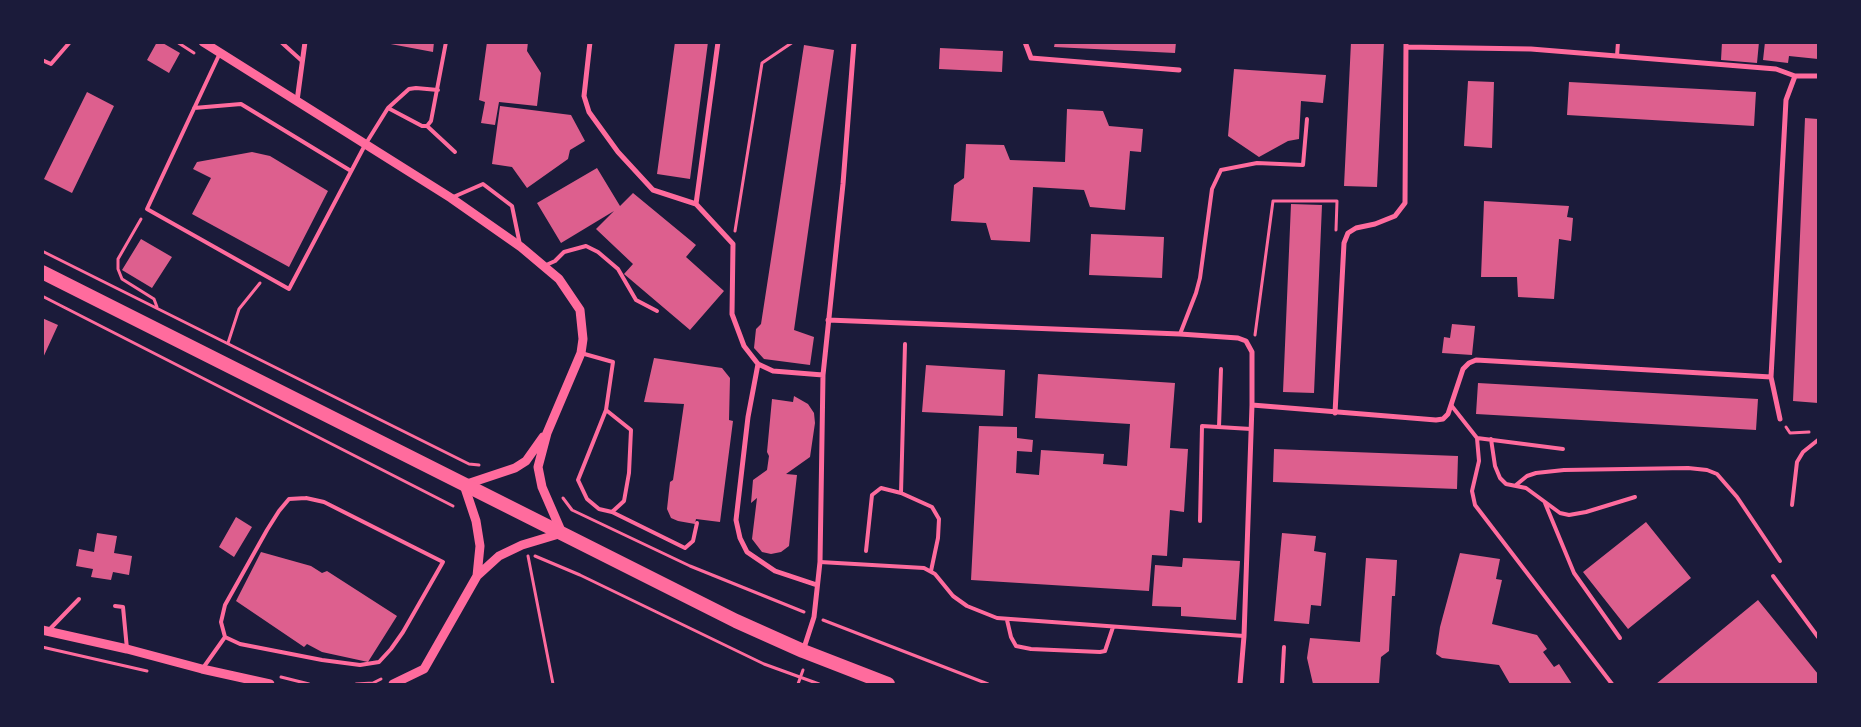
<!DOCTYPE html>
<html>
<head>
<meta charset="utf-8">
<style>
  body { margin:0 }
  #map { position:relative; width:1861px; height:727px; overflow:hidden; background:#1b1b3a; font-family:Arial,sans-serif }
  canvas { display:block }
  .frame { position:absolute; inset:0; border:44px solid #1b1b3a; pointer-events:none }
</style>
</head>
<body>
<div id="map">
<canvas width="1861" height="727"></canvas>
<div class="frame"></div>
</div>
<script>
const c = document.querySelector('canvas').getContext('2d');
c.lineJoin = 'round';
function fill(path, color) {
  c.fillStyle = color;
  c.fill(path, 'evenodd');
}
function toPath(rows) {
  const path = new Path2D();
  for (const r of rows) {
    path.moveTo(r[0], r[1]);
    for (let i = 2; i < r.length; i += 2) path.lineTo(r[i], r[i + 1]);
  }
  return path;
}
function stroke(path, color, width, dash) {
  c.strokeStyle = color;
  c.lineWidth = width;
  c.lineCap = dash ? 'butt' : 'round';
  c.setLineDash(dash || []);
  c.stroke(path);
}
const building = toPath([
  [157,42,161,42,180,53,169,73,147,60],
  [380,42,434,42,433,52],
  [487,42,528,42,527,51,541,73,537,106,499,102,495,125,481,123,485,102,479,100],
  [675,42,708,42,690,179,657,174],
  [1055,42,1176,42,1175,53,1054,47],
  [1351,42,1384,42,1377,187,1344,186],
  [1722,42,1759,42,1757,63,1721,60],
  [1765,42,1818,42,1818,59,1789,56,1788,63,1763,60],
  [804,45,834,50,794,330,814,337,810,365,764,359,754,348,756,329,761,324],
  [940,48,1003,51,1002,72,939,69],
  [1234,69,1326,75,1323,103,1301,101,1299,139,1288,141,1259,157,1228,136],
  [1468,81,1494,82,1492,148,1464,146],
  [1569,82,1756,92,1754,126,1567,115],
  [87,92,114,106,72,193,44,179],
  [500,106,571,115,585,141,570,150,568,159,527,188,512,167,492,164],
  [1067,109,1103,111,1109,126,1143,129,1141,152,1130,151,1125,210,1090,207,1084,190,1033,187,1030,242,991,240,986,223,951,221,954,185,964,178,966,144,1004,145,1010,160,1065,162],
  [1805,118,1818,119,1818,403,1793,401],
  [252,152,270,156,328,191,289,267,192,214,211,178,193,169,197,162],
  [597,168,620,206,633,193,696,245,686,257,724,291,690,330,624,274,633,264,596,229,614,211,561,243,537,203],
  [1484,201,1569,206,1567,217,1573,218,1571,241,1559,239,1554,299,1518,297,1517,277,1481,277],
  [1291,204,1322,205,1314,393,1283,392],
  [1091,234,1164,237,1162,278,1089,275],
  [141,239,172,257,152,288,122,270],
  [42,318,58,325,42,360],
  [1452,324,1475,326,1472,355,1442,353,1444,337,1450,338],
  [654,358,722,368,730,378,729,420,733,421,720,522,696,519,695,524,678,521,671,518,667,509,670,482,673,480,684,404,644,402],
  [926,365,1005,370,1003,416,922,412],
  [1038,374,1175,383,1170,448,1188,449,1184,512,1170,510,1167,556,1152,555,1149,591,971,580,979,426,1017,427,1017,438,1033,440,1032,452,1017,451,1016,473,1039,475,1041,450,1104,454,1103,464,1127,466,1130,424,1035,418],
  [1478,383,1758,399,1756,430,1476,414],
  [794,396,808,404,814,413,815,423,810,457,786,474,797,475,789,546,781,552,771,554,762,552,752,539,757,498,751,503,753,480,767,470,769,456,767,452,772,399,793,402],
  [1274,449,1458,456,1457,489,1273,482],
  [236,517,252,527,234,557,219,547],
  [1646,522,1691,578,1628,629,1583,572],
  [97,533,117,536,114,553,132,556,129,575,113,572,111,580,91,577,93,569,76,566,79,549,94,552],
  [1282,533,1316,536,1314,551,1326,553,1321,606,1311,605,1309,624,1274,621],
  [261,552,311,566,322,573,327,571,397,616,368,662,322,652,307,644,304,647,236,601],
  [1460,553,1500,559,1496,579,1502,580,1492,624,1537,635,1547,649,1543,652,1554,667,1559,664,1572,684,1510,684,1499,665,1442,658,1436,654,1440,627],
  [1183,558,1240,561,1236,620,1181,616,1181,607,1152,606,1155,565,1182,567],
  [1366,558,1397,560,1395,596,1392,596,1389,651,1381,657,1379,684,1313,684,1307,658,1310,638,1360,642],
  [1758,600,1818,674,1818,684,1656,684]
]);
const path = toPath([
  [177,42,194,53],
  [141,219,118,259,118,269,122,279,154,299,157,307],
  [735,231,762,63,793,42],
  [42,251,469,464,479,465],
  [42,296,453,506],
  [1255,335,1273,201,1337,201,1336,230],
  [228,343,239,309,260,283],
  [1786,427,1790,433,1809,432],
  [563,498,572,510,690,566,804,612],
  [528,556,553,684],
  [535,556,580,575,764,664,819,684],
  [823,620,988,684],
  [42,647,147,671],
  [281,677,309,684],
  [356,684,373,683,381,679],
  [798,684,803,670]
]);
const service = toPath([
  [281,42,302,61],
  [220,53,147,209,289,289,365,145,388,108,422,126,427,126,431,121,446,42],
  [1617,56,1618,42],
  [42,60,51,64,70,42],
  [194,108,241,104,351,171],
  [388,108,409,89,416,88,438,90],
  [427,126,455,152],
  [451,198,483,184,512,206,520,245],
  [544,266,555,261,564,252,586,246,598,252,618,269,636,300,657,311],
  [1180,334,1196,293,1200,278,1212,189,1221,170,1257,163,1303,165,1307,119],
  [581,353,613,362,606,410,578,480,587,499,599,509,612,512,624,501,629,473,631,430,606,410],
  [1451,405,1477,438,1479,461,1472,491,1475,505,1612,684],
  [1219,427,1221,369],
  [1477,438,1563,449],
  [1491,439,1495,466,1500,478,1506,484,1526,488,1560,513,1569,515,1586,512,1635,497],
  [1516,485,1527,476,1536,473,1564,470,1688,468,1707,470,1717,474,1737,497,1780,561],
  [901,493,905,344],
  [306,498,324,502,443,562,403,632,391,649,379,662,360,665,322,660,240,644,225,637,221,622,225,605,267,530,279,511,289,499,306,498],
  [1545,503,1574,573,1620,638],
  [1792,505,1797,462,1803,452,1818,440],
  [612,512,685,548,693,541,697,523],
  [1200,521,1202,426,1251,429],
  [866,551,872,495,881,488,901,493,932,507,939,519,938,538,931,571],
  [820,562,924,568,935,574,953,596,967,606,997,618,1244,636],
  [1773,576,1818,637],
  [115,606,123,607,127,649],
  [1007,620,1011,637,1016,646,1031,649,1100,652,1105,651,1113,627],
  [49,630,79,599],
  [203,668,225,637],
  [1282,684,1284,647]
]);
const minor = toPath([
  [590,42,584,96,589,112,618,152,653,190,696,204,733,244,732,314,744,346,758,364,773,371,823,375],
  [1025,42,1031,58,1179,70],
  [1406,47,1531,49,1776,69,1795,76],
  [297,101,305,42],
  [696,204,718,42],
  [828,320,1180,334,1238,338,1246,341,1252,352,1252,405],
  [758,364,748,417,736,520,740,538,747,552,775,571,817,585],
  [1335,413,1344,243,1348,233,1356,228,1375,224,1395,216,1405,203,1406,42],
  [1780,419,1771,377,1786,100,1795,76,1818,76],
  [803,651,814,617,820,562,823,375,843,184,854,42],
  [1240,684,1244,636,1252,405,1436,420,1443,419,1448,414,1463,369,1469,363,1476,360,1771,377]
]);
const tertiary = toPath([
  [203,42,451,198,521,247,559,279,580,310,583,339,581,353,547,433,538,467,542,487,562,533,522,545,499,556,477,576,424,669,393,684],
  [477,576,480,546,476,521,464,485,515,468,526,461,543,437],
  [42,630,127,649,202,669,270,684]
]);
const trunk = toPath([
  [42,272,736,621,803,651,888,684]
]);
fill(building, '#dd5f8e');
stroke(path, '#ff6b9d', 3);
stroke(service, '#ff6b9d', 4);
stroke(minor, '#ff6b9d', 5);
stroke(tertiary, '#ff6b9d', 9);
stroke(trunk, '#ff6b9d', 14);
</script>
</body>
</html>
